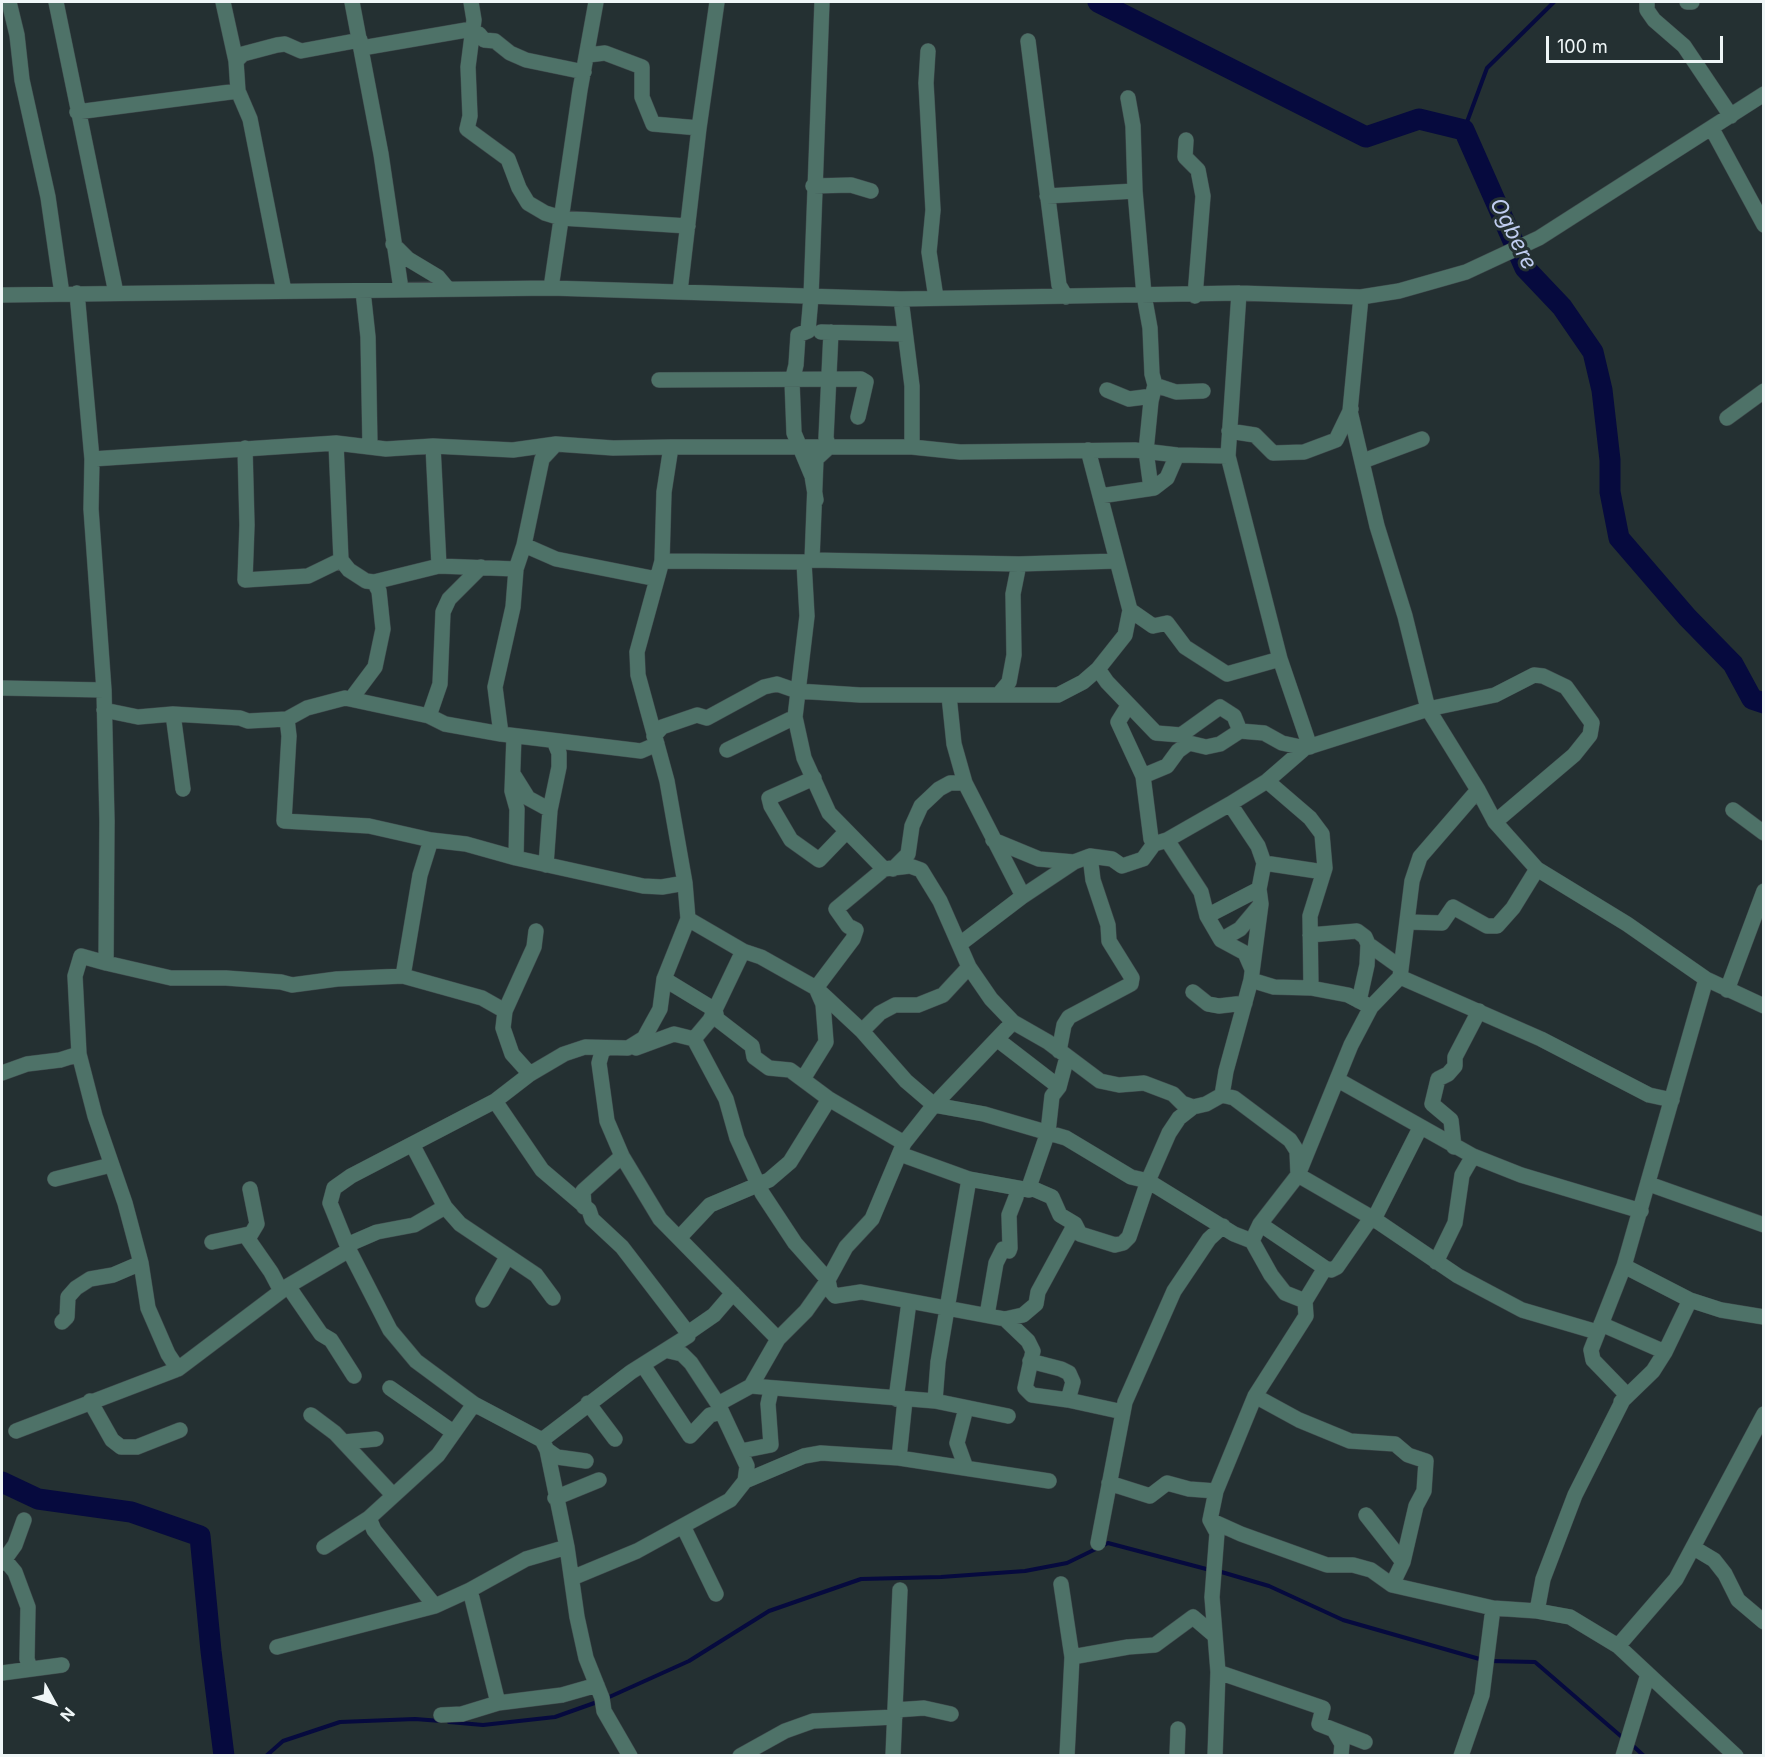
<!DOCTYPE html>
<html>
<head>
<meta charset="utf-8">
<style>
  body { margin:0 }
  #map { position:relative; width:1765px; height:1757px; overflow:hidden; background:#243032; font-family:Inter,sans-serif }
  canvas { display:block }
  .frame { position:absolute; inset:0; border:3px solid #eff6f7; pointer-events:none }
  .north { position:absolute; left:24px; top:1673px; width:60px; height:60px; -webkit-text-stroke:4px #243032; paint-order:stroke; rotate:130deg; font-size:16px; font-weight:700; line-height:24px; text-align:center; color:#eff6f7 }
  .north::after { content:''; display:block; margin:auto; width:21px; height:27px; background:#eff6f7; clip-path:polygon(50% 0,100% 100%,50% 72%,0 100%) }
  .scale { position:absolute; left:1546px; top:36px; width:177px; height:27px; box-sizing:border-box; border:3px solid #eff6f7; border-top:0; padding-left:8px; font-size:18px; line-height:21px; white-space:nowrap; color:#eff6f7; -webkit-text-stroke:4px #243032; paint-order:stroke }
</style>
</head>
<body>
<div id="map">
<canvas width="1765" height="1757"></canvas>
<div class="frame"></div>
<div class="north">N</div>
<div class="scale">100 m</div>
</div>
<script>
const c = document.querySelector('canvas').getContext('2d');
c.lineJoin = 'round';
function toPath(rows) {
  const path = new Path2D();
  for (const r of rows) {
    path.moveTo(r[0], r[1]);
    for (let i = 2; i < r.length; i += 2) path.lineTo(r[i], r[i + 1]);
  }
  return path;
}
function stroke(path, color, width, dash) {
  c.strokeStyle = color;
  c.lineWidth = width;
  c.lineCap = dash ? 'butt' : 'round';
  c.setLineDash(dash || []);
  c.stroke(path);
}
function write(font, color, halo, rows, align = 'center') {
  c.font = font + ' Inter,sans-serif';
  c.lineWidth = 6;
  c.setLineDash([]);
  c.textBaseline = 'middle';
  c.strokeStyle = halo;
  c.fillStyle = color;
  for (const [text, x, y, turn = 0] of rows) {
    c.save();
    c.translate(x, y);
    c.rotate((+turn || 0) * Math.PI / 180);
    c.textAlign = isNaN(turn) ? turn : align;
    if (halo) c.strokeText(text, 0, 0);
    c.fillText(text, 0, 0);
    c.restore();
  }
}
const stream = toPath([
  [1464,130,1487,68,1554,2],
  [1218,1571,1269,1586,1343,1620,1483,1660],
  [1490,1661,1535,1662,1623,1738],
  [607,1698,689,1661,769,1611,861,1579,941,1577,1025,1571,1067,1563,1108,1543,1210,1570],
  [449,1722,483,1725,555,1717,600,1701],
  [1631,1744,1644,1756],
  [266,1756,283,1741,340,1722,415,1719,441,1721]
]);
const river = toPath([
  [1098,2,1366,137,1419,119,1464,130,1525,268,1562,307,1593,352,1602,390,1610,460,1610,492,1619,538,1687,617,1733,664,1752,699,1764,703],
  [2,1482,38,1499,131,1512,200,1536,211,1651,224,1756]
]);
const minor = toPath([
  [9,2,17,35,22,80,48,197,62,294],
  [56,2,116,293],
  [223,2,236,61],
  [352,2,381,154,401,289],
  [471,2,474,20,468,67,470,116,467,129,508,159,519,188,528,203,545,213,561,218,688,226],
  [1647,2,1647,10,1654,20,1684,46,1731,116],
  [1687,2,1692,2],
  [471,35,479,34,484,40,495,41,510,53,526,60,584,72],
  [1028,41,1059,285,1066,297],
  [362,48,472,29],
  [928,51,926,83,933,210,929,252,936,298],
  [588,55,605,53,642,67,642,97,653,124,699,128],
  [1128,98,1133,126,1135,191,1144,295,1150,328,1152,374,1155,385,1151,401,1146,451,1151,488],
  [77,112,238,91],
  [1712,129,1764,225],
  [1186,140,1185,157,1198,170,1203,196,1195,296],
  [813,186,851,185,871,191],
  [1047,196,1135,191],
  [393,244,408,259,438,277,448,289],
  [551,288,580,90,596,2],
  [284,291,250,119,238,91,236,61,243,54,277,45,285,44,301,51,360,40],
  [363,291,368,337,370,446],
  [680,291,699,128,717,2],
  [77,293,92,459,91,509,104,690,107,821,106,963,81,956,75,976,79,1054,95,1116,125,1203,141,1263,148,1308,168,1354,178,1369],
  [1239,293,1228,456,1280,659,1310,747],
  [2,295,551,288,901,299],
  [1361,297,1350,411,1377,526,1405,616,1428,709,1478,790,1495,822,1537,869,1627,924,1706,979,1764,1006],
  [821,332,905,334],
  [659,380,861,379,866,382,858,417],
  [1155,385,1176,392,1203,391],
  [1107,390,1129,399,1145,397,1151,401],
  [1727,418,1764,391],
  [1229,431,1255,435,1273,453,1304,452,1336,440,1351,409],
  [336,443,341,560,349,570,366,581,374,582,439,566,516,569],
  [433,446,439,566],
  [912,447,960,452,1135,450,1177,455,1228,456],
  [245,448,247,525,245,580,308,576,341,560],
  [92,459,336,443,386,449,433,446,513,450,556,444,613,448,671,447],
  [1363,461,1422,439],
  [1100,496,1154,488,1167,478,1177,455],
  [816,500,812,476,794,433,792,381,796,365,798,335,808,331,811,297,822,2],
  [524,545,556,559,657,579],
  [812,560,816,459,829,447,826,438,831,332],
  [662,561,804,562,812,560,1019,564,1117,561],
  [804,562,807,616,795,717,804,758,829,813,884,869],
  [1130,610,1153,626,1167,623,1185,647,1227,674,1280,659],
  [1098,669,1107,682,1156,733,1181,735,1220,707,1234,716,1240,731],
  [2,688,104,690],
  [999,694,1009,682,1014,655,1013,594,1019,564],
  [949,696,954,744,965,783,1023,896],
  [351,699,375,667,383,629,379,591,374,582],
  [1128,706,1118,722,1143,776,1151,839,1154,844],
  [104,710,138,717,173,714,183,789],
  [173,714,240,718,248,721,287,719,307,708,345,698,429,716,445,724,501,734,641,751,657,744,654,736,662,727,697,715,707,718,764,687,777,684,797,691,860,695,1058,695,1083,682,1098,669,1125,635,1130,610,1088,450],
  [429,716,440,684,443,612,449,599,481,567],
  [287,719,289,736,284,821,369,826,431,840],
  [501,734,495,687,513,607,516,569,524,545,542,459,556,444],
  [514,736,512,791,517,809,516,858],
  [727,750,795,717],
  [513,774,528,798,550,810],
  [1143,776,1167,766,1178,751,1189,743,1206,747,1220,744,1240,731,1264,733,1282,743,1305,748],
  [814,778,769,798,771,806,791,840,819,860,846,832],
  [1267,781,1310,818,1322,834,1325,868,1310,916,1311,988],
  [1733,810,1764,833],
  [993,840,1039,859,1074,862],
  [1167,840,1201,892,1207,916,1221,940,1245,953,1252,969],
  [1264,863,1317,871,1325,868],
  [546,865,550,810,559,767,559,753,554,741],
  [893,869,908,854,912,826,921,806,939,789,950,783,965,783],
  [1207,916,1259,889],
  [688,919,743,951,761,957,816,988,862,1031,906,1081,934,1105,984,1114,1066,1138,1131,1177,1148,1181,1234,1234,1252,1241,1271,1275,1285,1293,1305,1301],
  [1408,922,1442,923,1453,907,1487,926,1497,926,1513,908,1537,869],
  [1310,935,1357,931,1365,937,1368,944,1400,967],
  [1221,940,1240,929,1261,904],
  [960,944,1023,896,1074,862,1090,856,1112,859,1122,866,1143,859,1154,844,1167,840,1230,804,1267,781,1305,748,1428,709,1495,695,1534,675,1543,676,1566,687,1592,723,1590,735,1574,755,1495,822],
  [106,963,171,978,226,978,281,982,292,985,337,979,403,976,482,998,505,1011],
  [403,976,420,875,431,840,466,844,516,858,643,886,662,887,685,883],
  [1400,977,1541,1039,1649,1095,1672,1100],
  [664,979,715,1010,717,1019,752,1046,754,1057,769,1068,790,1070,829,1099,904,1143],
  [1251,980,1274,987,1311,988,1348,995,1371,1007],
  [1727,990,1764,891],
  [1193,992,1208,1004,1219,1006,1245,1003],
  [1359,1001,1367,965,1368,944],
  [862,1031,880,1013,895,1005,918,1005,943,995,969,967],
  [694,1039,726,1099,737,1138,762,1193,795,1243,828,1280,830,1290,835,1296,861,1292,1005,1319,1028,1341,1033,1351,1025,1388,1032,1395,1068,1400,1123,1412],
  [998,1040,1059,1087],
  [607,1048,602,1052,599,1063,607,1121,622,1156,660,1219,778,1339],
  [636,1048,674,1034,694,1039,710,1020,743,951],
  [1059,1051,1064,1025,1069,1017,1131,984,1132,978,1109,941,1108,925,1093,880,1090,856],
  [2,1073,27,1064,60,1060,79,1054],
  [530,1074,512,1054,503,1028,505,1011,534,947,536,931],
  [803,1079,826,1042,823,1004,816,988,853,939,856,930,848,926,836,909,884,869,910,866,921,870,940,901,969,967,991,999,1013,1022,1048,1042,1100,1081,1119,1085,1144,1083,1173,1094,1182,1103,1193,1107],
  [1338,1080,1473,1156,1521,1175,1641,1211],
  [1222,1095,1226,1071,1251,980,1261,904,1259,889,1264,863,1258,846,1230,804],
  [495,1101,542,1170,589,1210,592,1219,622,1247,688,1333],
  [413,1146,445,1207,460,1224,536,1275,553,1298],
  [1454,1147,1451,1120,1432,1104,1438,1079,1448,1074,1455,1066,1455,1057,1479,1011],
  [900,1154,969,1179,1029,1190,1029,1187,1052,1197,1060,1215,1075,1224,1080,1234,1115,1245,1123,1243,1129,1237,1148,1181,1169,1133,1179,1118,1193,1107,1206,1104,1222,1095,1234,1098,1290,1140,1297,1151,1298,1175,1374,1219,1458,1276,1522,1310,1597,1332],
  [55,1179,111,1165],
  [1649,1184,1764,1225],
  [1029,1187,1048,1132,1052,1096,1059,1087,1067,1057],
  [250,1189,257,1224,248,1239,271,1272,281,1291],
  [584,1207,583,1191,622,1156],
  [1374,1219,1420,1128],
  [1260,1224,1325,1268],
  [679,1238,710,1205,769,1180,790,1162,829,1099],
  [1252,1241,1260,1224,1298,1175,1351,1045,1371,1007,1400,977,1412,881,1420,857,1478,790],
  [212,1242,249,1234],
  [347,1245,377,1232,414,1225,445,1207],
  [1436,1262,1455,1223,1462,1175,1473,1156],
  [1624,1266,1690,1300,1721,1310,1764,1317],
  [288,1286,321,1334,331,1340,354,1376],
  [483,1300,507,1257],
  [987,1315,996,1263,1003,1249,1009,1251,1010,1248,1009,1215,1016,1197],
  [1005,1319,1023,1315,1036,1304,1038,1292,1075,1224],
  [62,1322,67,1317,68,1297,76,1288,90,1279,113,1275,141,1263],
  [1601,1324,1665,1352],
  [1030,1361,1061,1369,1069,1373,1073,1382,1068,1400],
  [643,1365,690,1436,710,1415,722,1412],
  [751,1386,935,1401,1008,1416],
  [390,1388,453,1432],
  [1255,1396,1299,1420,1350,1441,1395,1444,1408,1455,1426,1461,1424,1491,1416,1506,1403,1562,1392,1585],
  [896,1399,909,1302],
  [90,1401,112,1440,121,1447,137,1447,180,1430],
  [935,1401,938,1362,969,1179],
  [1621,1402,1653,1371,1665,1352,1690,1300],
  [588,1403,615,1439],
  [718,1404,751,1386,778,1339,806,1311,828,1280,846,1247,872,1219,904,1143,934,1105,1013,1022],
  [966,1408,957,1443,966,1468],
  [311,1415,335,1433,393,1495],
  [16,1431,178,1369,288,1286,349,1250],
  [542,1440,631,1372,688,1336,688,1333,714,1315,733,1293],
  [344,1442,376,1439],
  [547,1450,557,1457,586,1461],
  [741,1451,771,1445,768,1404,771,1390],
  [899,1458,905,1400],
  [745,1481,804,1456,821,1453,899,1458,1049,1481],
  [1109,1483,1150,1496,1167,1483,1189,1489,1216,1491],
  [555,1498,599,1480],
  [1366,1515,1403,1562],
  [369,1518,374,1530,435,1606],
  [1210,1520,1241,1534,1327,1565,1353,1565,1371,1570,1392,1585,1493,1608,1537,1611,1570,1617,1618,1646,1736,1756],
  [683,1526,716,1594],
  [1098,1543,1125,1402,1174,1291,1209,1239,1223,1226],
  [324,1547,369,1518,438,1455,474,1404],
  [1694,1548,1714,1560,1725,1574,1738,1600,1764,1622],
  [5,1560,15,1572,28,1607,27,1659,30,1668],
  [2,1563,15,1545,24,1520],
  [572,1578,637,1551,730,1500,745,1481,747,1466,718,1404,691,1363,682,1354,669,1351],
  [1061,1584,1072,1657,1067,1756],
  [470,1590,498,1703],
  [1537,1611,1543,1579,1575,1495,1626,1394,1593,1360,1591,1350,1624,1266,1706,979],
  [1618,1646,1676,1579,1764,1414],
  [277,1647,435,1606,470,1590,526,1559,567,1547],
  [1072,1657,1128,1647,1155,1645,1193,1617,1214,1635],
  [1218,1672,1323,1708,1319,1724,1365,1742],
  [2,1673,62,1665],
  [895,1710,924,1708,951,1714],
  [441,1715,462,1714,498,1703,562,1695,597,1685],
  [1335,1732,1342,1744,1341,1756],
  [630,1756,604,1711,602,1698,586,1658,577,1617,567,1547,547,1450,542,1440,474,1404,416,1361,390,1330,349,1250,330,1203,334,1188,351,1176,495,1101,530,1074,564,1054,585,1047,628,1048,644,1038,660,1009,664,979,688,919,685,883,667,781,638,675,637,652,662,561,664,492,671,447,912,447,912,386,901,299,1239,293,1361,297,1399,291,1466,272,1539,238,1764,94],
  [740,1756,785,1731,813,1721,895,1717],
  [893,1756,900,1590],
  [1177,1756,1178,1729],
  [1215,1756,1218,1672,1212,1597,1217,1533,1210,1520,1216,1491,1255,1396,1306,1316,1305,1301,1325,1268,1331,1270,1337,1267,1371,1218],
  [1461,1756,1482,1695,1493,1608],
  [1623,1756,1648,1674]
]);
const waterNames = [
  ["Ogbere",1513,234,63]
];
stroke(stream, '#060a3e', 4);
stroke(river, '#060a3e', 21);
stroke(minor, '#404c4e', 16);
stroke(minor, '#4e7268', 15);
write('italic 22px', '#c0cdf0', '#243032', waterNames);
</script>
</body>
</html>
